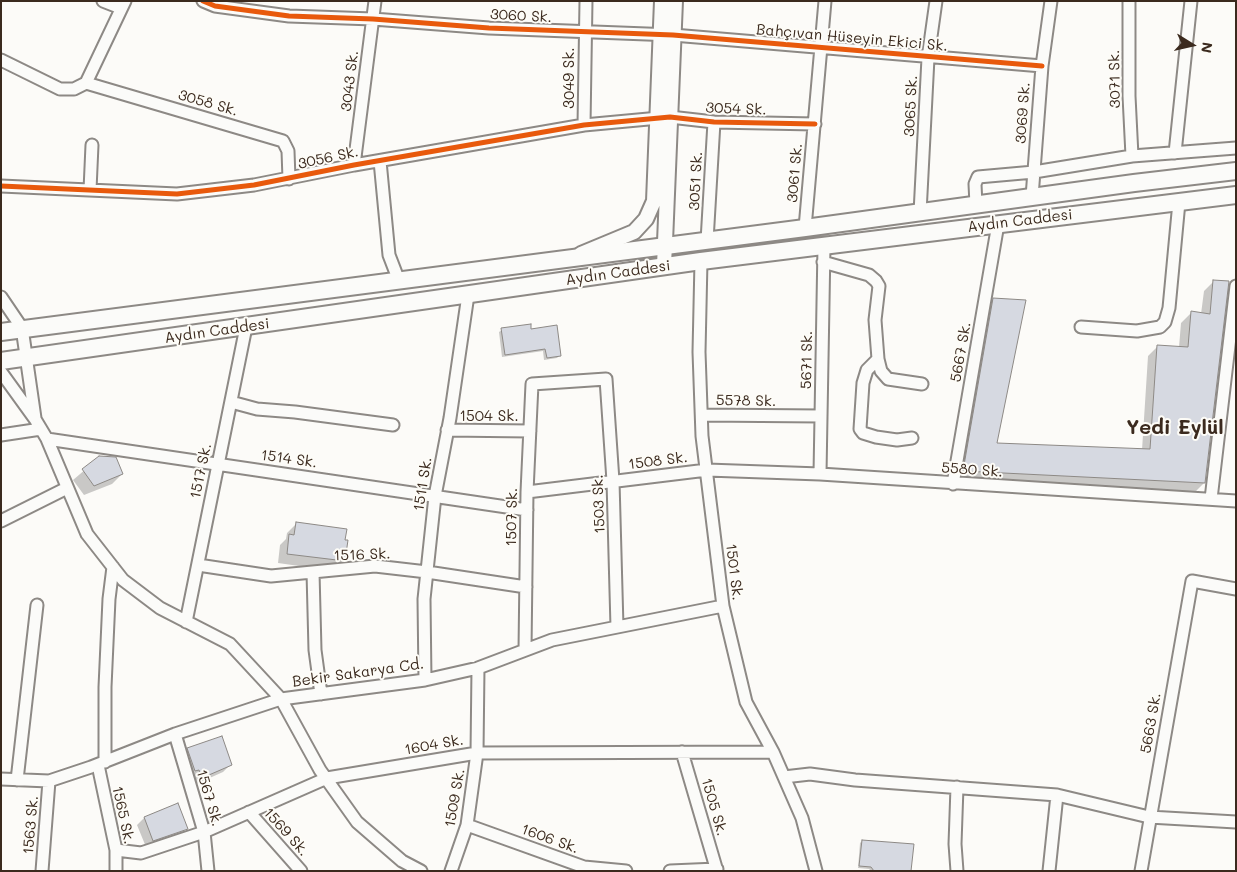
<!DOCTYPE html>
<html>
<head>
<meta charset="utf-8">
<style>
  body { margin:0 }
  #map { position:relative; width:1237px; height:872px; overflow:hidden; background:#fcfbf8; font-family:Mali,sans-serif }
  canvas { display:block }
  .frame { position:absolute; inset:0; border:2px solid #3b2a1e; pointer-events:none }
  .north { position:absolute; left:1167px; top:20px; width:50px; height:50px; -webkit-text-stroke:4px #fdfcf7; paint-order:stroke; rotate:100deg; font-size:14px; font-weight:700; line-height:20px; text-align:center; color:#3b2a1e }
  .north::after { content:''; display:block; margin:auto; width:18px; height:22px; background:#3b2a1e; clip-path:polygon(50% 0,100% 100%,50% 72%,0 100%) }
</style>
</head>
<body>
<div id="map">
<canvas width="1237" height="872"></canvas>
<div class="frame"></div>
<div class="north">N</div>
</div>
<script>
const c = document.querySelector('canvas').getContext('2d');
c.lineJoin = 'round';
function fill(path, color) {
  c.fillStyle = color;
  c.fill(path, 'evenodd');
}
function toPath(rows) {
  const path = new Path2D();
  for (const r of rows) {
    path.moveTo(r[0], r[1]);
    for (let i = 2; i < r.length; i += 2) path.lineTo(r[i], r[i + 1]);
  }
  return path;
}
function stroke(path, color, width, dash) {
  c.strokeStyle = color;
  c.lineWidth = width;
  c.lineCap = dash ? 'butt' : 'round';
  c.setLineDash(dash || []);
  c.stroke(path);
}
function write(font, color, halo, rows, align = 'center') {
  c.font = font + ' Mali,sans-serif';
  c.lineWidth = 4;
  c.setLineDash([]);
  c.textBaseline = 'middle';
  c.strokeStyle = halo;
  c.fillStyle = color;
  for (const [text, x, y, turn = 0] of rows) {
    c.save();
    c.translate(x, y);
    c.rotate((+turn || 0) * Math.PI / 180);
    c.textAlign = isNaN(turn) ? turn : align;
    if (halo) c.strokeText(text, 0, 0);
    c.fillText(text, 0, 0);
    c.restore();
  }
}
const shadow = toPath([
  [1214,281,1204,483,1194,493,954,480,983,309,993,299,995,444,1142,450,1148,356,1157,347,1179,347,1181,323,1191,313,1201,314,1204,291],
  [502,330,530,330,559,356,557,358,544,360,543,351,502,357,499,332],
  [100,457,122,474,112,484,84,495,73,480],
  [296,524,344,561,334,571,278,563,280,545,286,539,287,533],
  [188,749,230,765,223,772,194,785,181,756],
  [177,805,187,828,180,835,146,847,137,825,144,818],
  [862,841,910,871,871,871,869,869,858,868,860,843]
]);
const building = toPath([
  [1213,280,1229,281,1205,483,963,471,993,298,1026,300,997,443,1150,449,1157,345,1188,347,1191,311,1210,314,1213,280],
  [531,324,531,329,557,325,561,356,547,358,545,349,505,355,501,328,531,324],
  [99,456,116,457,123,474,94,486,82,469,99,456],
  [296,522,347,529,345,540,348,540,345,561,287,554,289,534,294,535,296,522],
  [222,736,232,765,202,778,199,770,195,771,187,748,222,736],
  [178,803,188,829,153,841,144,817,178,803],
  [862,840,914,844,911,871,874,871,871,867,859,866,862,840]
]);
const minor = toPath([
  [103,1,121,8],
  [203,1,215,6,289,16,373,19,489,28,673,35,1042,66],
  [1129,1,1129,96,1132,156],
  [1,60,60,89,74,89,86,83,125,1],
  [86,83,283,141,288,151,289,179],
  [584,125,586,1],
  [1175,153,1191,1],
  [380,161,389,255,399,281],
  [354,165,375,1],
  [1,186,177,194,254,185,354,165,584,125,670,117,714,122,815,124],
  [90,190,92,145],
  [1032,197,1042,66,1051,1],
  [976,205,975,184,978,177,1034,172,1132,156,1236,148],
  [920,213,928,58,936,1],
  [805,228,825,1],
  [707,241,714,122],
  [701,261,699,352,702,436,723,606,746,702,773,752,802,818,816,871],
  [823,262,869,275,876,281,879,286,875,320,878,359,881,371,888,379,922,384],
  [1,297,22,328,35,418],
  [1081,327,1137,331,1160,327,1165,322,1169,308,1179,202],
  [878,359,867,370,863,383,860,429,863,433,876,437,897,440,912,438],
  [1,372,35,419,47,439,87,534,123,580,160,608,230,644,281,699,320,770,357,822,402,861,421,871],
  [231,402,257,409,295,412,393,425],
  [702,415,821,416],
  [447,430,530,431],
  [1,435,41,429],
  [47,439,527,510],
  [820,474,824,246],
  [953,484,998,224],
  [527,492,707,470,820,474,1236,501],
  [1211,499,1236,286],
  [1,521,67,488],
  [198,565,271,576,375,566,427,572,526,587],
  [313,572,315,650,321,694],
  [186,622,246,327],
  [525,650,527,492,532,384,606,379,613,481,617,627],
  [425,680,424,599,435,496,450,418,468,295],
  [175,734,204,832,208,871],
  [682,752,717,871],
  [105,762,105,687,109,599,113,567],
  [98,765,116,850,116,871],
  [784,777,810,774,855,780,1057,795,1149,817,1236,822],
  [1,779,49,781,91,767,175,734,281,699,425,680,478,668,552,640,723,606],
  [17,780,37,605],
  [957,787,955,844,957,871],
  [249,812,301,871],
  [467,825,584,867,626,871],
  [116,850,141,853,204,832,327,778,477,753,773,752],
  [42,871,49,781],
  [451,871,467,825,477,753,478,668],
  [670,871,717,869],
  [1049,871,1057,795],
  [1141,871,1192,581,1236,589]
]);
const major = toPath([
  [581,254,634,232,646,219,654,201,662,1],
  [664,266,675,1]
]);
const highway = toPath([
  [1,332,805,228,1134,183,1236,171],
  [1,361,701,261,1236,195]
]);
const cycleway = toPath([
  [203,1,215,6,289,16,373,19,489,28,673,35,1042,66],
  [1,186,177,194,254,185,354,165,584,125,670,117,714,122,815,124]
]);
const streetNames = [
  ["3060 Sk.",521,16,3],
  ["Bahçıvan Hüseyin Ekici Sk.",852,38,5],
  ["3049 Sk.",569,78,-90],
  ["3071 Sk.",1115,79,-91],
  ["3043 Sk.",350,81,-83],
  ["3058 Sk.",208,103,16],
  ["3065 Sk.",911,106,-87],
  ["3054 Sk.",736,109,2],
  ["3069 Sk.",1023,113,-86],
  ["3056 Sk.",328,158,-12],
  ["3061 Sk.",795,173,-85],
  ["3051 Sk.",696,181,-87],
  ["Aydın Caddesi",1020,221,-7],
  ["Aydın Caddesi",618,273,-8],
  ["Aydın Caddesi",217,331,-8],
  ["5667 Sk.",961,352,-80],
  ["5671 Sk.",807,360,-89],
  ["5578 Sk.",746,401,1],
  ["1504 Sk.",489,416],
  ["1514 Sk.",289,459,8],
  ["1508 Sk.",658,461,-7],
  ["5580 Sk.",972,470,4],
  ["1517 Sk.",201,471,-78],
  ["1511 Sk.",423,484,-81],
  ["1503 Sk.",599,504,-92],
  ["1507 Sk.",512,517,-89],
  ["1516 Sk.",362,555,-2],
  ["1501 Sk.",734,572,83],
  ["Bekir Sakarya Cd.",358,673,-8],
  ["5663 Sk.",1151,723,-80],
  ["1604 Sk.",434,745,-10],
  ["1567 Sk.",209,798,74],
  ["1509 Sk.",455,798,-80],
  ["1505 Sk.",714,807,74],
  ["1565 Sk.",123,815,78],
  ["1563 Sk.",31,825,-85],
  ["1569 Sk.",286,832,48],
  ["1606 Sk.",550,839,20]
];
const districtNames = [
  ["Yedi Eylül",1175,428]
];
fill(shadow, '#0003');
fill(building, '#d6d9e1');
stroke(building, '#8d8985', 1);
stroke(minor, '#8d8985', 15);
stroke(major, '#8d8985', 18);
stroke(highway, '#8d8985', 20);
stroke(minor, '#fbfbf9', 11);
stroke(major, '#fbfbf9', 14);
stroke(highway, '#fbfbf9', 16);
stroke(cycleway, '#e8590c', 5);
write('15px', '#3b2a1e', '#fdfcf7', streetNames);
write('bold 20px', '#3b2a1e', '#fdfcf7', districtNames);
</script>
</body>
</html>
